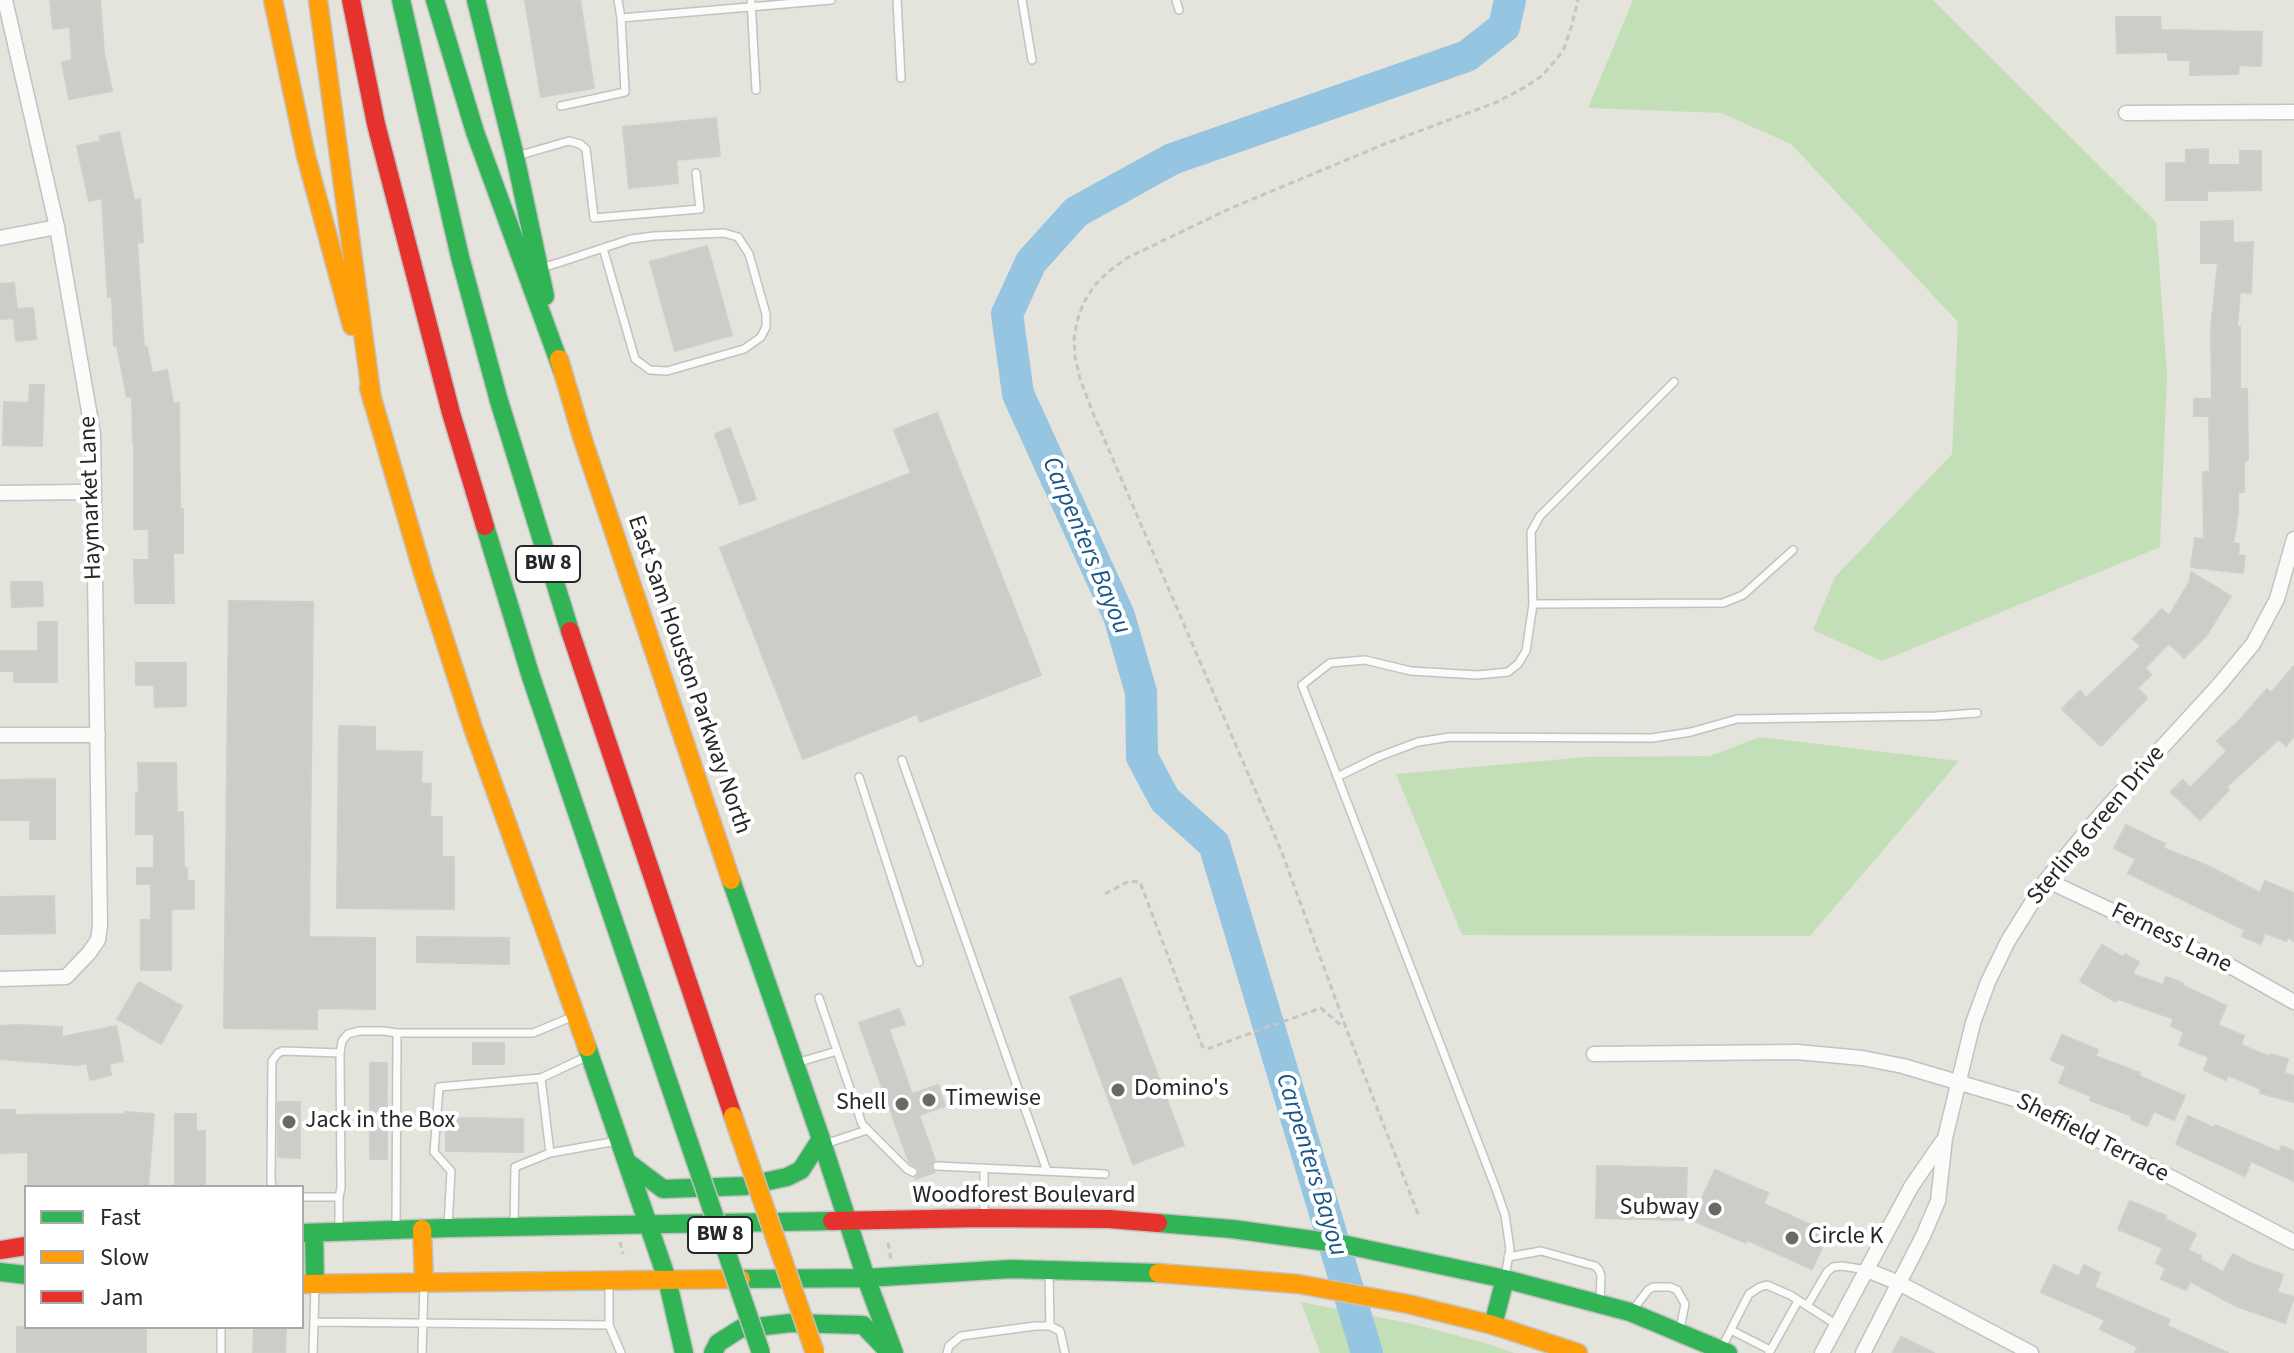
<!DOCTYPE html>
<html>
<head>
<meta charset="utf-8">
<style>
  body { margin:0 }
  #map { position:relative; width:2294px; height:1353px; overflow:hidden; background:#e4e3dc; font-family:"Source Sans 3",sans-serif }
  canvas { display:block }
  .legend { position:absolute; left:24px; top:1185px; width:280px; height:144px; box-sizing:border-box; background:#fff; border:2px solid #a9a9a9; margin:0; padding:10px 14px; list-style:none; font-size:24px; color:#272727 }
  .legend li { display:flex; align-items:center; gap:16px; height:40px }
  .legend b { width:40px; border:2px solid #a9a9a9 }
</style>
</head>
<body>
<div id="map">
<canvas width="2294" height="1353"></canvas>
<ul class="legend">
<li><b style="height:10px;background:#30b455"></b>Fast</li>
<li><b style="height:10px;background:#ff9f0a"></b>Slow</li>
<li><b style="height:10px;background:#e5322d"></b>Jam</li>
</ul>
</div>
<script>
const c = document.querySelector('canvas').getContext('2d');
c.lineJoin = 'round';
function fill(path, color) {
  c.fillStyle = color;
  c.fill(path, 'evenodd');
}
function toPath(rows) {
  const path = new Path2D();
  for (const r of rows) {
    path.moveTo(r[0], r[1]);
    for (let i = 2; i < r.length; i += 2) path.lineTo(r[i], r[i + 1]);
  }
  return path;
}
function stroke(path, color, width, dash) {
  c.strokeStyle = color;
  c.lineWidth = width;
  c.lineCap = dash ? 'butt' : 'round';
  c.setLineDash(dash || []);
  c.stroke(path);
}
function write(font, color, halo, rows, align = 'center') {
  c.font = font + ' "Source Sans 3",sans-serif';
  c.lineWidth = 8;
  c.setLineDash([]);
  c.textBaseline = 'middle';
  c.strokeStyle = halo;
  c.fillStyle = color;
  for (const [text, x, y, turn = 0] of rows) {
    c.save();
    c.translate(x, y);
    c.rotate((+turn || 0) * Math.PI / 180);
    c.textAlign = isNaN(turn) ? turn : align;
    if (halo) c.strokeText(text, 0, 0);
    c.fillText(text, 0, 0);
    c.restore();
  }
}
const green = toPath([
  [1633,0,1933,0,2156,222,2167,374,2160,547,1882,661,1813,630,1835,577,1952,454,1958,322,1791,144,1721,113,1588,108],
  [1760,737,1959,761,1810,936,1462,935,1396,774,1586,757,1710,756],
  [1301,1302,1413,1324,1485,1343,1514,1353,1320,1353]
]);
const river = toPath([
  [1367,1353,1214,844,1165,800,1142,757,1141,692,1119,616,1018,394,1007,314,1031,262,1076,212,1172,159,1467,56,1504,27,1510,0]
]);
const building = toPath([
  [50,0,100,0,104,53,112,91,69,99,62,62,72,60,70,27,53,29,50,0],
  [525,0,580,0,594,88,541,97,525,0],
  [2116,17,2160,17,2161,30,2262,32,2261,66,2239,65,2238,74,2190,75,2190,60,2168,60,2168,52,2117,53,2116,17],
  [716,118,720,156,676,160,678,183,629,188,623,127,716,118],
  [119,132,134,200,140,199,143,242,137,243,144,348,147,347,152,373,167,370,173,403,179,403,180,509,183,509,183,553,173,553,174,603,135,603,134,560,149,560,149,529,134,529,134,442,133,442,132,396,127,397,117,346,114,346,112,296,108,297,102,198,89,201,77,146,101,141,100,136,119,132],
  [2208,149,2208,165,2240,165,2240,151,2261,151,2261,190,2207,191,2207,200,2166,200,2166,163,2186,163,2186,150,2208,149],
  [2233,221,2233,243,2253,242,2251,293,2240,292,2237,327,2240,327,2240,389,2247,389,2248,460,2244,461,2244,492,2238,492,2238,514,2233,543,2239,544,2238,555,2245,556,2243,573,2191,567,2195,538,2204,539,2203,472,2210,472,2209,416,2194,416,2194,399,2212,399,2211,328,2218,263,2201,263,2201,222,2233,221],
  [707,246,732,335,675,351,650,262,707,246],
  [14,283,17,309,33,308,36,339,16,341,14,318,0,319,0,284,14,283],
  [30,385,44,385,42,446,3,445,4,402,29,403,30,385],
  [937,413,1041,675,920,722,917,714,803,759,720,548,911,473,894,430,937,413],
  [730,428,756,499,740,504,715,434,730,428],
  [2191,572,2231,596,2206,636,2184,658,2169,643,2145,668,2151,675,2137,688,2147,698,2101,746,2062,709,2080,691,2086,698,2141,646,2133,639,2162,609,2169,616,2190,581,2191,572],
  [11,582,42,582,43,606,12,607,11,582],
  [229,601,313,602,309,937,375,938,375,1009,317,1008,317,1029,224,1028,229,601],
  [38,622,57,622,57,682,14,682,14,671,0,671,0,651,38,651,38,622],
  [136,663,186,663,186,706,155,707,154,685,136,685,136,663],
  [2294,666,2294,736,2286,746,2279,739,2226,787,2229,790,2200,820,2171,792,2183,780,2190,788,2227,751,2217,741,2239,721,2267,689,2271,693,2294,666],
  [339,726,375,727,375,751,422,752,421,783,431,784,430,817,442,817,442,857,454,857,454,909,337,908,339,726],
  [138,763,176,763,177,813,183,812,184,868,187,868,187,881,194,881,194,909,171,909,171,970,141,970,141,920,151,920,151,884,137,884,137,868,154,868,154,834,136,834,136,793,139,793,138,763],
  [55,779,55,839,30,839,30,820,0,820,0,780,55,779],
  [2126,825,2165,844,2163,848,2208,866,2260,893,2265,881,2294,893,2294,941,2288,937,2286,941,2265,933,2261,944,2242,936,2245,930,2128,873,2136,859,2114,848,2126,825],
  [54,896,55,933,0,934,0,897,54,896],
  [417,937,509,938,509,964,417,962,417,937],
  [2102,945,2123,957,2125,954,2139,962,2132,974,2163,985,2166,977,2183,983,2182,985,2226,1006,2218,1025,2244,1036,2241,1045,2270,1057,2270,1054,2288,1059,2284,1073,2294,1076,2294,1102,2260,1093,2261,1089,2228,1075,2226,1080,2204,1070,2209,1057,2179,1045,2184,1032,2171,1026,2174,1019,2118,999,2116,1002,2080,981,2102,945],
  [1121,978,1184,1145,1133,1164,1070,997,1121,978],
  [139,982,182,1006,161,1044,117,1019,139,982],
  [899,1009,905,1024,889,1029,912,1094,938,1085,945,1106,919,1115,935,1160,931,1166,935,1172,915,1179,919,1174,919,1169,909,1162,859,1023,899,1009],
  [18,1025,62,1027,62,1037,116,1026,123,1061,109,1064,111,1075,90,1080,87,1063,76,1065,0,1059,0,1026,18,1025],
  [2062,1035,2098,1050,2095,1056,2140,1073,2139,1076,2185,1096,2174,1120,2154,1111,2147,1126,2131,1119,2132,1116,2090,1100,2091,1096,2059,1083,2066,1066,2051,1060,2062,1035],
  [473,1043,504,1043,504,1064,473,1064,473,1043],
  [370,1063,387,1063,387,1159,370,1159,370,1063],
  [278,1102,300,1102,300,1158,278,1157,278,1102],
  [0,1110,15,1110,15,1115,126,1114,126,1112,154,1114,148,1187,28,1187,28,1152,0,1153,0,1110],
  [175,1114,196,1114,196,1131,205,1131,205,1187,175,1187,175,1114],
  [2188,1116,2214,1128,2215,1125,2279,1152,2282,1146,2294,1151,2294,1181,2251,1161,2245,1176,2176,1144,2188,1116],
  [446,1118,523,1119,523,1152,446,1151,446,1118],
  [1597,1166,1687,1168,1685,1220,1596,1218,1597,1166],
  [1715,1170,1768,1193,1764,1204,1829,1233,1812,1269,1747,1240,1746,1243,1692,1220,1715,1170],
  [2130,1201,2166,1216,2165,1219,2196,1234,2188,1250,2201,1256,2200,1259,2223,1272,2233,1254,2250,1263,2283,1275,2277,1292,2294,1297,2285,1323,2236,1306,2190,1281,2186,1290,2161,1279,2166,1268,2156,1263,2163,1248,2118,1229,2130,1201],
  [2054,1265,2079,1277,2084,1265,2100,1273,2094,1287,2170,1320,2167,1326,2228,1353,2135,1353,2138,1347,2100,1329,2105,1320,2041,1292,2054,1265],
  [17,1327,146,1327,146,1353,17,1353,17,1327],
  [254,1327,286,1327,285,1353,253,1353,254,1327],
  [1901,1337,1934,1353,1893,1353,1901,1337]
]);
const path = toPath([
  [1105,894,1129,881,1140,882,1202,1046,1207,1049,1318,1009,1321,1008,1338,1023,1345,1025],
  [1418,1214,1345,1025,1281,850,1093,413,1080,379,1075,356,1074,339,1077,321,1083,304,1094,286,1108,272,1127,258,1229,209,1382,145,1497,102,1527,86,1543,75,1563,51,1571,28,1578,0],
  [620,1242,623,1254],
  [888,1243,891,1259]
]);
const lane = toPath([
  [618,0,621,18,831,0],
  [751,0,756,90],
  [897,0,901,78],
  [1022,0,1032,60],
  [1176,0,1179,10],
  [561,106,625,92,621,18],
  [517,156,569,141,580,144,586,149,594,218,700,209,696,173],
  [541,268,561,262,603,248,631,239,654,236,724,233,738,237,749,254,766,314,766,327,761,337,744,349,667,371,650,370,635,359,603,248],
  [1533,604,1723,603,1743,595,1793,550],
  [902,760,1047,1171],
  [859,777,919,962],
  [1337,777,1378,757,1418,742,1450,737,1652,738,1691,732,1737,719,1936,716,1977,713],
  [819,998,862,1124,907,1169,913,1172],
  [796,1063,837,1051],
  [541,1078,550,1153],
  [825,1144,867,1130],
  [937,1166,1105,1174],
  [984,1168,984,1214],
  [272,1187,271,1181,272,1061,278,1053,283,1051,340,1053],
  [302,1197,339,1197,339,1229],
  [339,1197,341,1188,340,1053,342,1041,348,1034,359,1031,384,1031,397,1033],
  [448,1226,451,1171,434,1152,439,1087,541,1078,588,1056],
  [514,1226,515,1167,550,1153,617,1141],
  [396,1229,397,1033,533,1033,574,1016],
  [1508,1257,1541,1251,1595,1266,1599,1270,1601,1276,1600,1301],
  [1049,1272,1050,1326],
  [1505,1277,1510,1249,1505,1215,1496,1189,1302,685,1330,663,1365,660,1411,671,1477,675,1508,672,1518,664,1526,651,1533,604,1531,532,1540,516,1674,382],
  [609,1282,609,1325,621,1353],
  [1807,1306,1827,1272,1833,1267,1842,1266,1867,1270],
  [1632,1311,1648,1290,1653,1287,1670,1287,1677,1290,1685,1304,1680,1329],
  [314,1322,609,1325],
  [221,1327,221,1353],
  [1731,1330,1770,1350],
  [1722,1347,1749,1294,1760,1287,1767,1285,1790,1295,1837,1325],
  [313,1353,315,1286],
  [422,1353,424,1283],
  [947,1353,949,1346,961,1336,1035,1326,1050,1326,1060,1331,1065,1353],
  [1769,1353,1798,1301]
]);
const street = toPath([
  [2126,113,2294,112],
  [0,238,57,227],
  [0,493,81,492,94,494],
  [0,735,98,735],
  [2046,880,2230,966,2294,1002],
  [0,979,66,977,89,953,98,940,100,925,93,434,57,227,5,0],
  [1594,1054,1797,1052,1862,1058,1903,1066,2018,1100,2142,1162,2294,1242],
  [1867,1270,1899,1283,2031,1353],
  [1822,1353,1911,1187,1942,1142],
  [1863,1353,1923,1236,1938,1201,1945,1138,1973,1023,1988,982,2008,941,2046,880,2102,813,2219,685,2253,644,2277,599,2294,539]
]);
const fast = toPath([
  [401,0,460,257,499,401,570,631],
  [435,0,475,132,562,370],
  [476,0,515,156,545,296],
  [485,526,531,677,680,1116],
  [731,880,821,1139,866,1278,894,1353],
  [587,1047,667,1279,684,1353],
  [627,1162,663,1189,745,1186,787,1177,801,1170,821,1139],
  [1158,1223,1232,1229,1342,1244,1505,1279,1630,1312,1728,1353],
  [302,1233,448,1228,832,1221],
  [314,1233,315,1284],
  [0,1272,26,1275],
  [741,1279,866,1278,1010,1269,1158,1273],
  [1493,1325,1505,1279],
  [713,1353,718,1343,740,1329,790,1323,863,1325,890,1353]
]);
const slow = toPath([
  [273,0,306,156,352,326],
  [318,0,372,400],
  [559,359,583,440,731,880],
  [369,388,423,573,473,728,587,1047],
  [422,1229,424,1282],
  [1158,1273,1298,1284,1408,1304,1493,1325,1578,1353],
  [302,1284,741,1279]
]);
const jam = toPath([
  [351,0,376,124,451,413,485,526],
  [570,631,733,1116],
  [832,1221,979,1218,1109,1219,1158,1223],
  [0,1250,26,1246]
]);
const fastBridge = toPath([
  [680,1116,761,1353]
]);
const slowBridge = toPath([
  [733,1116,815,1353]
]);
const markers = [
  [1118,1090,8,"#696966"],
  [929,1100,8,"#696966"],
  [902,1104,8,"#696966"],
  [289,1122,8,"#696966"],
  [1715,1209,8,"#696966"],
  [1792,1238,8,"#696966"]
];
const shields = [
  [548,564,64],
  [720,1235,64]
];
const shieldNames = [
  ["BW 8",548,564],
  ["BW 8",720,1235]
];
const streetNames = [
  ["Haymarket Lane",92,498,-92],
  ["East Sam Houston Parkway North",688,675,71],
  ["Sterling Green Drive",2097,826,-50],
  ["Ferness Lane",2171,939,26],
  ["Sheffield Terrace",2092,1139,27],
  ["Woodforest Boulevard",1024,1197]
];
const poiNames = [
  ["Domino's",1134,1090],
  ["Timewise",945,1100],
  ["Shell",886,1104,"right"],
  ["Jack in the Box",305,1122],
  ["Subway",1699,1209,"right"],
  ["Circle K",1808,1238]
];
const waterNames = [
  ["Carpenters Bayou",1085,546,67],
  ["Carpenters Bayou",1310,1165,73]
];
fill(green, '#c3dfb8');
stroke(river, '#96c5e1', 32);
fill(building, '#cdccc8');
stroke(building, '#cfcec9', 2);
stroke(lane, '#c2c2c2', 10);
stroke(street, '#c2c2c2', 17);
stroke(fast, '#c2c2c2', 21);
stroke(slow, '#c2c2c2', 21);
stroke(jam, '#c2c2c2', 21);
stroke(path, '#c6c5c4', 3, [6, 4]);
stroke(lane, '#fbfbfa', 7);
stroke(street, '#fbfbfa', 14);
stroke(fast, '#30b455', 18);
stroke(slow, '#ff9f0a', 18);
stroke(jam, '#e5322d', 18);
stroke(fastBridge, '#c2c1bf', 21, []);
stroke(slowBridge, '#c2c1bf', 21, []);
stroke(fastBridge, '#30b455', 18);
stroke(slowBridge, '#ff9f0a', 18);
for (const [x, y, r, color] of markers) {
  const dot = new Path2D();
  dot.arc(x, y, r, 0, 2 * Math.PI);
  c.fillStyle = color;
  c.fill(dot);
  stroke(dot, '#fff', 3);
}
for (const [x, y, w] of shields) {
  const box = new Path2D();
  box.roundRect(x - w / 2, y - 18, w, 36, 6);
  c.fillStyle = '#fff';
  c.fill(box);
  stroke(box, '#272727', 2);
}
write('bold 22px', '#272727', null, shieldNames);
write('24px', '#272727', '#fff', streetNames);
write('24px', '#272727', '#fff', poiNames, 'left');
write('italic 26px', '#18558a', '#fff', waterNames);
</script>
</body>
</html>
